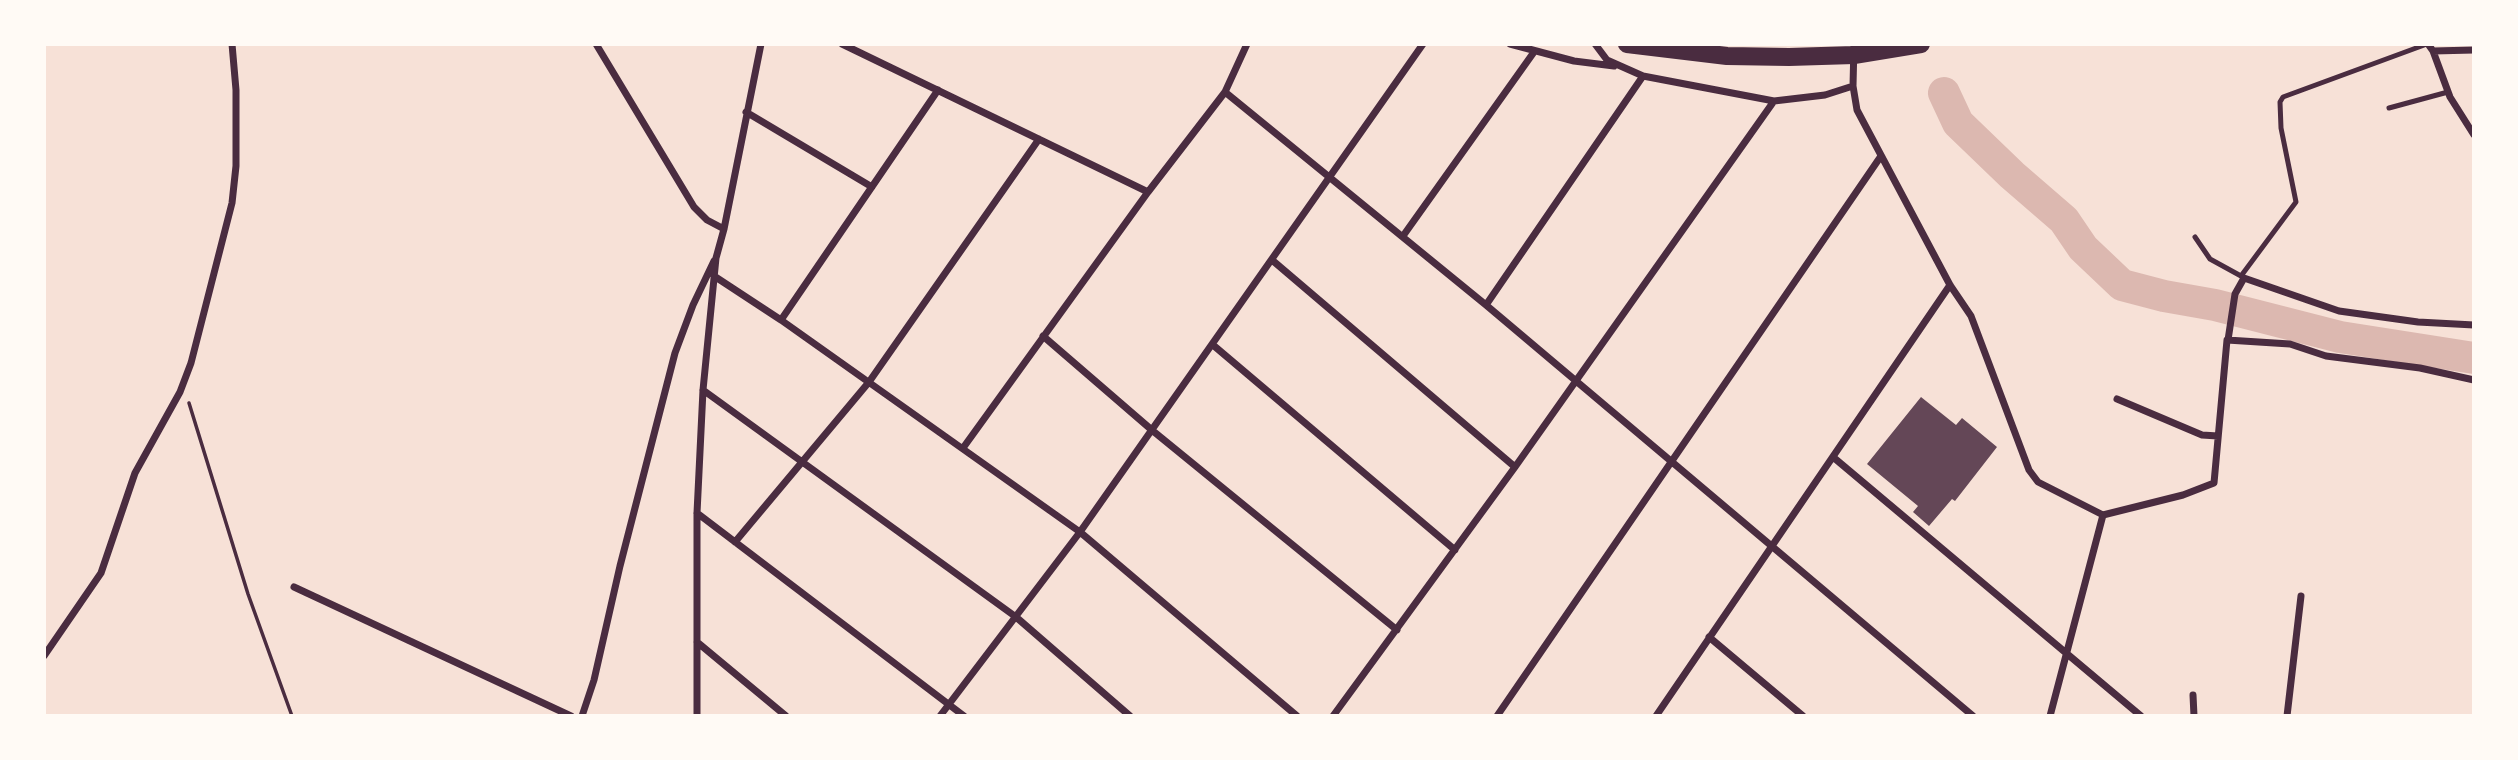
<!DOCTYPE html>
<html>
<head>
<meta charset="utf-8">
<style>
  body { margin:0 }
  #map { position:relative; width:2518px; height:760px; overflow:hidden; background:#f7e1d7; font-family:"Open Sans",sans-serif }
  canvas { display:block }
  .frame { position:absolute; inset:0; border:46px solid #fffaf5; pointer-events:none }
</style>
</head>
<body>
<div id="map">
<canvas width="2518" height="760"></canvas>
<div class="frame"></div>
</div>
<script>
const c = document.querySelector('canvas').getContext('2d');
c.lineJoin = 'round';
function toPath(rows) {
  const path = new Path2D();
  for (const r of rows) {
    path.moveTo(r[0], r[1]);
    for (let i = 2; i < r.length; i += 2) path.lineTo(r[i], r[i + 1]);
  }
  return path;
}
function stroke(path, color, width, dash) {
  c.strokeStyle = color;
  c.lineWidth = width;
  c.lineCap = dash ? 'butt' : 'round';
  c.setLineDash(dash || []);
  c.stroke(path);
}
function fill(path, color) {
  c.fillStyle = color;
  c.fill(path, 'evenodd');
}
const river = toPath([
  [1944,93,1958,123,2012,175,2064,220,2083,248,2122,285,2164,296,2215,305,2340,337,2474,358]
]);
const building = toPath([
  [1921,397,1956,425,1962,418,1997,447,1955,501,1952,499,1929,526,1913,512,1918,506,1867,464]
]);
const path = toPath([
  [189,403,248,594,292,716]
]);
const service = toPath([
  [2389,108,2448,92],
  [2195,237,2210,259,2241,276],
  [2241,276,2296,202,2281,128,2280,102,2283,97,2427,44]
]);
const minor = toPath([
  [596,44,694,207,707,220,724,229],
  [842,44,1148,192],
  [1510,44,1574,61,1614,66],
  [1595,44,1607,60,1643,76,1774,101],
  [1854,44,1853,86,1857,110,1950,285,1971,316,2029,470,2038,482,2103,515,2183,495,2214,483,2227,340,2290,344,2326,356,2420,368,2474,380],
  [2428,44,2433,51,2450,97,2474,135],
  [2433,51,2474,50],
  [1225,92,1486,305,1973,716],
  [746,112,872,187],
  [1403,236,1534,52],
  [1272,260,1515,467],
  [714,276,781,320,1080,532,1297,716],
  [1486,305,1643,76],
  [781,320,938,90],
  [1043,336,1153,431,1397,630],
  [2228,340,2235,294,2244,278,2339,311,2418,322,2474,325],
  [1213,345,1455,550],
  [703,390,1016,617,1130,716],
  [2117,399,2202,435,2218,436],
  [963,448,1148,192,1225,92,1247,44],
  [1833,457,2141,716],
  [697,513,964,716],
  [735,542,869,382,1039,139],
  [294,587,571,716],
  [1709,637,1803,716],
  [697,642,786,716],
  [44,656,101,573,135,473,180,392,191,363,232,203,236,166,236,90,232,44],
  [2193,695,2194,716],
  [582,716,594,680,620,566,675,353,693,305,714,261],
  [697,716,697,513,703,390,716,258,724,229,761,44],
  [940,716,1080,532,1423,44],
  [1333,716,1515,467,1774,101,1825,95,1853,86],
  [1497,716,1881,156],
  [1656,716,1950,285],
  [2050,716,2103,515],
  [2287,716,2301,596]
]);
const trunk = toPath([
  [1627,44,1727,56,1789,57,1854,55,1921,44]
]);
stroke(river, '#dcb8b0', 32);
fill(building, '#644757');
stroke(path, '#4a2c40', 3.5);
stroke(service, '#4a2c40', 5);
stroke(minor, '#4a2c40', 7);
stroke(trunk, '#4a2c40', 18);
</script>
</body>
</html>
